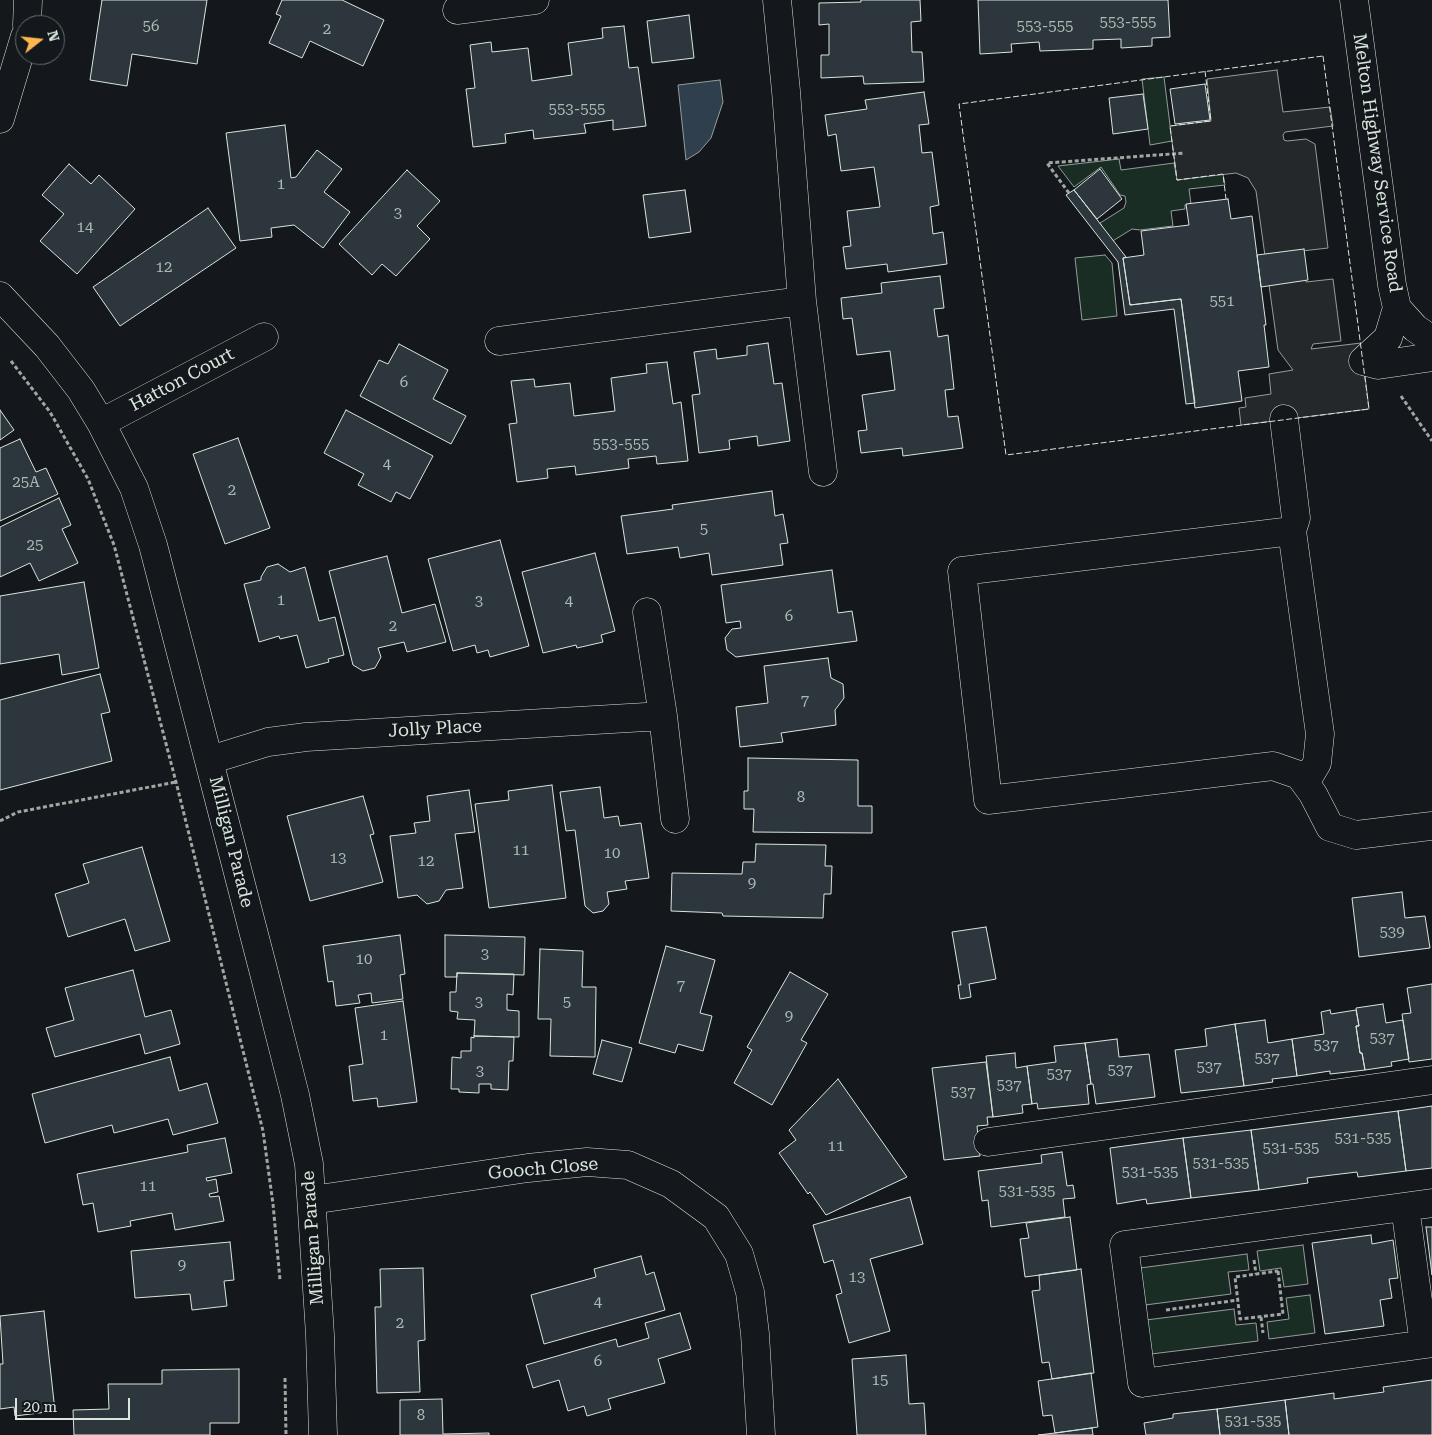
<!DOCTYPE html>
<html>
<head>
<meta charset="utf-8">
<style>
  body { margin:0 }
  #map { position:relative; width:1432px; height:1435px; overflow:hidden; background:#14181c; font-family:"Roboto Serif",serif }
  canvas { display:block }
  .north { position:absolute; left:15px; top:15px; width:50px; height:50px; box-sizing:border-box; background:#14181c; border:1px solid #626a69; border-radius:50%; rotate:74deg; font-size:14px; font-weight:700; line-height:20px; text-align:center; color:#d8e6dc }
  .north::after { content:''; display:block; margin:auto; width:18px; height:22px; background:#ffb74d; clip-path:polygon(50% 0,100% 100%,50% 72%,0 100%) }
  .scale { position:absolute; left:15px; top:1398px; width:115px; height:22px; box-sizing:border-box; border:2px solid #d8e6dc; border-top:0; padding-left:6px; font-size:15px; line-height:18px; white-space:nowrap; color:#d8e6dc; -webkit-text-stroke:4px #14181c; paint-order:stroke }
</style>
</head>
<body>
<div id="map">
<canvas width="1432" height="1435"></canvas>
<div class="north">N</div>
<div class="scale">20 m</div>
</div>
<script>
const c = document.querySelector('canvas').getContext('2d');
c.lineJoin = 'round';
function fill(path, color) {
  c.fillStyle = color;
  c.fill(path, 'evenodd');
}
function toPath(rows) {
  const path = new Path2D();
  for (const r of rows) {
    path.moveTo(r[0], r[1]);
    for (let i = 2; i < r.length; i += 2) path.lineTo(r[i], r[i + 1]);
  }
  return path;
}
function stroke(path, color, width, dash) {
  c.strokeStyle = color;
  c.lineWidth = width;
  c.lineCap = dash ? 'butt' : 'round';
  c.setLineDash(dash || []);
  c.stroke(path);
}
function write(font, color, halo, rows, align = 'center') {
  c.font = font + ' "Roboto Serif",serif';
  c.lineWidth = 4;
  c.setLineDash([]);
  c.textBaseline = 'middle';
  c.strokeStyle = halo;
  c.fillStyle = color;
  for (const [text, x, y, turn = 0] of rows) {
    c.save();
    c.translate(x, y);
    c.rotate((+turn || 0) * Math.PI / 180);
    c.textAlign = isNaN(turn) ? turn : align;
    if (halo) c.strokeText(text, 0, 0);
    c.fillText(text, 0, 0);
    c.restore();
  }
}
const green = toPath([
  [1164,77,1172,141,1150,145,1142,79,1164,77],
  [1119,159,1121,170,1174,163,1177,180,1223,174,1225,185,1189,189,1191,204,1185,205,1185,209,1171,211,1173,226,1140,230,1132,229,1111,242,1100,223,1124,208,1126,202,1125,196,1120,195,1101,167,1074,187,1058,166,1119,159],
  [1105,255,1112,263,1117,316,1082,320,1075,258,1105,255],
  [1303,1245,1308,1284,1284,1287,1281,1268,1260,1271,1257,1251,1303,1245],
  [1247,1254,1249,1270,1228,1272,1231,1294,1145,1305,1140,1268,1247,1254],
  [1310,1295,1315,1333,1269,1339,1267,1322,1289,1319,1286,1298,1310,1295],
  [1234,1309,1236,1325,1256,1323,1258,1341,1151,1354,1146,1320,1234,1309]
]);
const parking = toPath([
  [1277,70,1283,112,1330,107,1333,126,1285,132,1283,135,1284,140,1287,141,1306,139,1315,144,1328,248,1302,251,1306,282,1333,279,1341,341,1313,344,1311,349,1361,343,1369,409,1241,425,1239,408,1246,407,1245,398,1271,394,1269,374,1293,370,1278,350,1256,191,1248,178,1236,173,1177,180,1170,126,1211,121,1207,79,1277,70]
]);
const water = toPath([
  [720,80,723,102,711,138,699,152,686,160,678,85,720,80]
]);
const building = toPath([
  [102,0,207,0,197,64,132,54,127,86,90,80,102,0],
  [282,0,342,0,384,20,363,66,310,41,302,58,269,43,281,16,276,14,282,0],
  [861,0,920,0,921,21,911,22,912,52,922,52,924,82,864,84,863,76,821,78,821,55,829,55,829,24,819,25,819,3,861,2,861,0],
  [978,0,1168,0,1170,37,1152,38,1152,46,1121,48,1121,39,1093,40,1093,49,1040,51,1039,42,1011,44,1012,52,980,54,978,0],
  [689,15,694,58,652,63,647,21,689,15],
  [624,26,629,68,638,67,646,126,613,130,613,120,584,124,586,133,534,139,533,130,505,134,506,143,473,147,466,89,475,88,470,45,491,42,492,52,528,48,532,81,572,75,568,43,603,38,602,28,624,26],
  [1205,84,1210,120,1175,124,1170,89,1205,84],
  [924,92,929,124,919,125,922,153,932,152,939,205,930,207,933,234,943,232,947,264,888,272,887,264,846,269,843,247,851,246,847,211,880,207,874,167,841,171,836,134,828,136,825,115,867,109,865,100,924,92],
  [1143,94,1148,129,1113,134,1109,98,1143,94],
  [285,125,291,178,296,177,317,150,342,169,324,192,350,212,323,248,294,225,271,228,272,237,240,241,226,133,285,125],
  [69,164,91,184,99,175,135,209,77,274,40,241,64,214,42,195,69,164],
  [1100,169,1122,199,1097,219,1074,190,1100,169],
  [407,170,440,201,417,226,430,239,396,276,382,264,372,275,339,244,407,170],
  [685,190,691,232,649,238,643,195,685,190],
  [1074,190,1126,257,1123,258,1130,305,1181,299,1195,403,1186,404,1174,309,1125,315,1118,262,1066,195,1074,190],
  [1228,199,1231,219,1252,216,1266,325,1264,325,1269,367,1238,371,1242,401,1195,408,1181,299,1130,305,1123,258,1144,255,1141,231,1189,225,1186,204,1228,199],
  [208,208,236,248,120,326,93,287,208,208],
  [1304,249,1308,280,1261,287,1257,255,1304,249],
  [940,276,944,308,934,309,938,337,948,335,954,389,945,390,948,417,958,416,963,448,903,456,902,448,861,453,858,431,867,430,862,395,895,390,890,351,857,355,852,318,843,319,841,298,882,293,881,283,940,276],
  [768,343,774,384,782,383,790,441,758,446,757,436,729,440,730,449,699,453,692,395,700,394,694,352,716,349,717,359,747,355,747,346,768,343],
  [399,344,448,370,433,399,466,416,451,444,360,396,379,360,388,364,399,344],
  [667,362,673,404,681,402,688,461,657,464,656,456,628,459,629,468,576,475,575,466,547,469,548,478,517,482,509,424,517,423,511,381,534,379,535,387,570,383,574,416,615,411,611,378,647,373,646,364,667,362],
  [0,410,14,430,0,440,0,410],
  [346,410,433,456,410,499,396,492,391,502,358,485,364,474,324,453,346,410],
  [238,438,270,528,225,544,193,454,238,438],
  [20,439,36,472,46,468,58,494,0,521,0,448,20,439],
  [772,491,775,516,783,514,788,543,780,544,783,565,712,575,709,553,680,558,678,547,627,554,621,516,673,509,672,505,772,491],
  [59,498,71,525,62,529,78,563,39,581,30,563,0,577,0,527,59,498],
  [500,540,529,646,490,657,488,650,477,653,475,645,453,651,428,559,500,540],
  [595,553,615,631,601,635,603,642,577,648,576,645,543,653,522,572,595,553],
  [387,556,402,613,435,604,446,642,407,652,404,642,378,648,381,657,375,668,363,671,353,665,329,571,387,556],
  [278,564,290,572,305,567,319,621,335,617,344,655,328,659,329,662,306,668,297,635,280,639,279,636,259,642,244,584,261,580,261,577,267,567,278,564],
  [832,570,838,613,852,611,857,641,736,657,727,650,725,638,732,629,741,628,740,621,726,623,721,585,832,570],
  [84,582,99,668,62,675,59,654,0,664,0,596,84,582],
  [828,658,831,678,843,684,844,698,835,710,836,725,781,733,783,742,740,747,736,707,768,703,764,666,828,658],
  [100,674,110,712,101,714,112,761,0,790,0,700,100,674],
  [748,758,858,760,858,806,872,806,872,833,753,832,754,809,744,809,744,791,748,791,748,758],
  [552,785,566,898,489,908,475,804,509,800,508,791,552,785],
  [600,787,604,818,618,816,620,826,641,823,649,878,625,881,627,889,607,892,609,904,603,911,593,913,585,906,575,830,566,831,560,792,600,787],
  [469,790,475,832,455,834,463,888,446,890,439,901,427,904,417,895,398,898,390,836,416,833,414,823,430,821,427,796,469,790],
  [363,796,374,834,370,835,383,882,310,901,287,816,363,796],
  [756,844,826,845,825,866,832,866,831,894,824,894,823,918,723,916,722,913,671,911,672,873,742,874,743,862,755,862,756,844],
  [142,847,170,941,135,951,125,919,68,937,55,894,89,883,83,864,142,847],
  [1402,892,1405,918,1425,916,1430,948,1359,957,1352,898,1402,892],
  [986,927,996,979,969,984,971,997,960,999,958,985,961,985,952,932,986,927],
  [400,935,405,974,400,975,403,999,372,1003,371,993,358,995,360,1003,336,1006,333,981,328,982,323,946,400,935],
  [445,935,525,937,524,975,457,973,457,977,445,977,445,935],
  [666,946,715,960,700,1013,712,1016,703,1051,678,1044,675,1053,639,1043,666,946],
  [540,949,583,951,582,987,596,987,595,1057,550,1056,551,1019,538,1019,540,949],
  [133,970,145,1017,171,1010,180,1044,145,1054,140,1034,55,1057,46,1028,74,1020,65,988,133,970],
  [790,972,828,994,801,1040,807,1043,772,1105,734,1083,752,1050,747,1047,790,972],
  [457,973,514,974,513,995,507,994,507,1010,519,1011,519,1037,474,1036,475,1020,457,1019,458,1012,450,1011,450,992,456,992,457,973],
  [1432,984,1432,1059,1409,1062,1402,1014,1411,1013,1407,988,1432,984],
  [403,1001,417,1102,378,1107,377,1098,353,1101,349,1066,363,1064,355,1008,403,1001],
  [1383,1004,1386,1023,1403,1020,1409,1059,1391,1062,1392,1066,1365,1070,1362,1053,1360,1053,1356,1026,1359,1026,1356,1008,1383,1004],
  [1330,1010,1331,1014,1356,1010,1359,1026,1356,1026,1360,1053,1362,1053,1365,1070,1330,1074,1330,1071,1297,1076,1292,1039,1324,1034,1321,1012,1330,1010],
  [1265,1020,1268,1043,1292,1039,1297,1076,1272,1079,1273,1082,1244,1086,1235,1024,1265,1020],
  [1235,1024,1244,1086,1181,1093,1175,1050,1207,1046,1205,1029,1235,1024],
  [474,1036,514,1037,513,1061,509,1061,508,1090,491,1089,491,1084,479,1084,479,1093,459,1092,459,1089,451,1089,452,1057,461,1058,461,1051,471,1051,471,1037,474,1038,474,1036],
  [1117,1039,1119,1057,1149,1054,1155,1097,1096,1104,1093,1084,1091,1084,1085,1043,1117,1039],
  [602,1040,632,1048,622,1082,593,1074,602,1040],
  [1085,1043,1091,1084,1087,1085,1089,1104,1038,1109,1037,1103,1032,1104,1027,1066,1056,1062,1054,1046,1085,1043],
  [1015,1053,1016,1068,1027,1066,1032,1104,1022,1105,1023,1113,993,1117,986,1056,1015,1053],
  [170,1057,179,1091,207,1083,218,1123,173,1135,168,1119,114,1133,112,1125,45,1143,32,1094,170,1057],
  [986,1062,993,1117,987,1117,988,1125,977,1126,980,1156,944,1160,932,1068,986,1062],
  [838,1079,907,1177,826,1215,810,1192,808,1194,779,1153,796,1140,789,1130,838,1079],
  [1432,1106,1432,1168,1406,1171,1398,1111,1432,1106],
  [1398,1111,1406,1171,1358,1177,1357,1172,1307,1178,1308,1183,1259,1190,1251,1130,1398,1111],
  [1251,1130,1259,1190,1191,1198,1183,1138,1251,1130],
  [225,1138,232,1173,206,1178,207,1181,216,1179,218,1192,209,1194,210,1197,219,1196,224,1221,175,1230,172,1213,130,1221,131,1226,98,1232,93,1203,83,1205,77,1174,188,1152,187,1145,225,1138],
  [1183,1138,1191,1198,1147,1204,1146,1199,1117,1204,1110,1148,1183,1138],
  [1062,1152,1067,1186,1073,1185,1075,1198,1063,1199,1065,1217,991,1227,988,1200,982,1201,978,1171,1042,1163,1041,1155,1062,1152],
  [910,1197,923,1244,870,1259,890,1331,849,1343,836,1295,842,1293,833,1260,824,1263,813,1225,910,1197],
  [1070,1217,1077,1270,1025,1277,1020,1239,1029,1238,1026,1223,1070,1217],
  [1426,1227,1432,1227,1432,1275,1426,1227],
  [1371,1235,1372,1244,1393,1240,1398,1278,1389,1279,1392,1298,1380,1300,1384,1326,1325,1334,1312,1243,1371,1235],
  [230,1242,234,1280,224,1281,227,1306,192,1310,190,1294,135,1298,131,1251,230,1242],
  [641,1256,646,1275,654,1272,665,1310,544,1344,531,1295,596,1277,594,1269,641,1256],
  [423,1268,425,1340,418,1341,420,1392,377,1393,375,1307,381,1307,380,1269,423,1268],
  [1081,1269,1094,1373,1052,1379,1049,1362,1042,1363,1032,1291,1040,1290,1039,1275,1081,1269],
  [44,1311,55,1411,15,1416,14,1407,0,1409,0,1364,3,1364,0,1316,44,1311],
  [680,1313,691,1349,658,1359,665,1383,608,1399,611,1409,587,1416,584,1406,568,1411,559,1380,533,1388,526,1365,616,1339,618,1347,649,1338,645,1323,680,1313],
  [906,1355,909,1404,924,1403,926,1435,857,1435,852,1359,906,1355],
  [239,1369,239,1423,210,1423,210,1435,74,1435,73,1410,109,1409,108,1384,162,1384,162,1370,239,1369],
  [1091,1373,1098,1427,1055,1433,1052,1415,1043,1416,1038,1381,1091,1373],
  [1432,1380,1432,1435,1289,1435,1285,1400,1334,1393,1334,1399,1384,1392,1383,1387,1432,1380],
  [442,1399,443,1434,489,1433,489,1435,400,1435,400,1400,442,1399],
  [1285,1400,1289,1435,1220,1435,1217,1409,1285,1400],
  [1217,1409,1220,1435,1146,1435,1144,1423,1173,1418,1173,1414,1217,1409],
  [1092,1428,1093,1435,1038,1435,1055,1433,1092,1428]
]);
const path = toPath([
  [1069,193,1047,163,1185,153],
  [11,361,50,412,88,479,114,545,176,782,263,1131,273,1204,280,1280],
  [1401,396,1432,441],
  [0,821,18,812,176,782],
  [1254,1260,1256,1274],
  [1278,1271,1283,1314,1240,1319,1235,1277,1278,1271],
  [1166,1310,1238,1300],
  [1261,1317,1263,1333],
  [285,1378,286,1435]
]);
const minor = toPath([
  [777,0,786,91,802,301,823,472],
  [1354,0,1392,285,1397,308,1415,328,1432,340],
  [457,10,535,0],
  [27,25,28,0],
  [0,119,25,36],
  [0,296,47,346,81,390,101,423,134,488,153,545,263,969,295,1095,309,1164,320,1335,323,1435],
  [499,341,802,301],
  [1363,361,1378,365,1432,357],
  [1363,361,1388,338,1397,308],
  [1284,419,1296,518,1292,531],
  [101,423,264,337],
  [647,612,663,716,675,819],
  [210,760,268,742,306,737,663,716],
  [1305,783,1317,763,1320,734,1292,531,962,571,988,800,1273,766,1299,775,1313,794,1330,827,1356,835,1432,826],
  [988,1142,1432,1080],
  [312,1200,528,1168,587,1162,628,1165,671,1184,716,1217,739,1254,750,1292,755,1334,761,1435],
  [1432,1203,1124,1245,1142,1383,1432,1343],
  [1405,1207,1424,1344]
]);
const fence = toPath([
  [1323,56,1369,409,1006,455,959,104,1323,56],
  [1205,71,1211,121,1170,126,1177,180,1223,174,1226,199]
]);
const numberNames = [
  ["553-555",1128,23],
  ["56",151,27],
  ["553-555",1045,27],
  ["2",327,30],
  ["553-555",577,110],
  ["1",281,185],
  ["3",398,214],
  ["14",85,228],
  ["12",164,268],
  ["551",1222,302],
  ["6",404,383],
  ["553-555",621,445],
  ["4",387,465],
  ["25A",26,483],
  ["2",232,491],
  ["5",704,530],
  ["25",35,546],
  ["1",281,601],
  ["3",479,602],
  ["4",569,602],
  ["6",789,617],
  ["2",393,627],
  ["7",805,701],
  ["8",801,798],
  ["11",521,851],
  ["10",612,854],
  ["13",338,859],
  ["12",426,862],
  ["9",752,884],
  ["539",1392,933],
  ["3",485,955],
  ["10",364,960],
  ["7",681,986],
  ["3",479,1003],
  ["5",567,1003],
  ["9",789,1017],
  ["1",384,1036],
  ["537",1382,1039],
  ["537",1326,1046],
  ["537",1267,1059],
  ["537",1209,1068],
  ["537",1120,1071],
  ["3",480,1072],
  ["537",1059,1075],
  ["537",1009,1086],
  ["537",963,1093],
  ["531-535",1363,1139],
  ["11",836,1147],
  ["531-535",1291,1149],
  ["531-535",1221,1164],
  ["531-535",1150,1173],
  ["11",148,1187],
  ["531-535",1027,1192],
  ["9",182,1266],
  ["13",857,1278],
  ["4",598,1303],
  ["2",400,1324],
  ["6",598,1362],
  ["15",880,1381],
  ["8",421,1416],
  ["531-535",1253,1422]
];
const streetNames = [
  ["Melton Highway Service Road",1377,163,82],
  ["Hatton Court",182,380,-28],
  ["Jolly Place",435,729,-3],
  ["Milligan Parade",231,842,76],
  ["Gooch Close",543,1169,-5],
  ["Milligan Parade",313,1238,-94]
];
fill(green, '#1a2d24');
stroke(green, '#939e99', 1);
fill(parking, '#24282b');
stroke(parking, '#939e99', 1);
fill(water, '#2f3f4d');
stroke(water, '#939e99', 1);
fill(building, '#2c363c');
stroke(building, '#d8e6dc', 1);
stroke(minor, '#d8e6dc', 29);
stroke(path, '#9da8a2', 3, [4, 2.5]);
stroke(minor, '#14181c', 28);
stroke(fence, '#d8e6dc', 1, [6, 2.5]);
write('15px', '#adbab4', null, numberNames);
write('18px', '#d8e6dc', '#14181c', streetNames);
</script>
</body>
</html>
